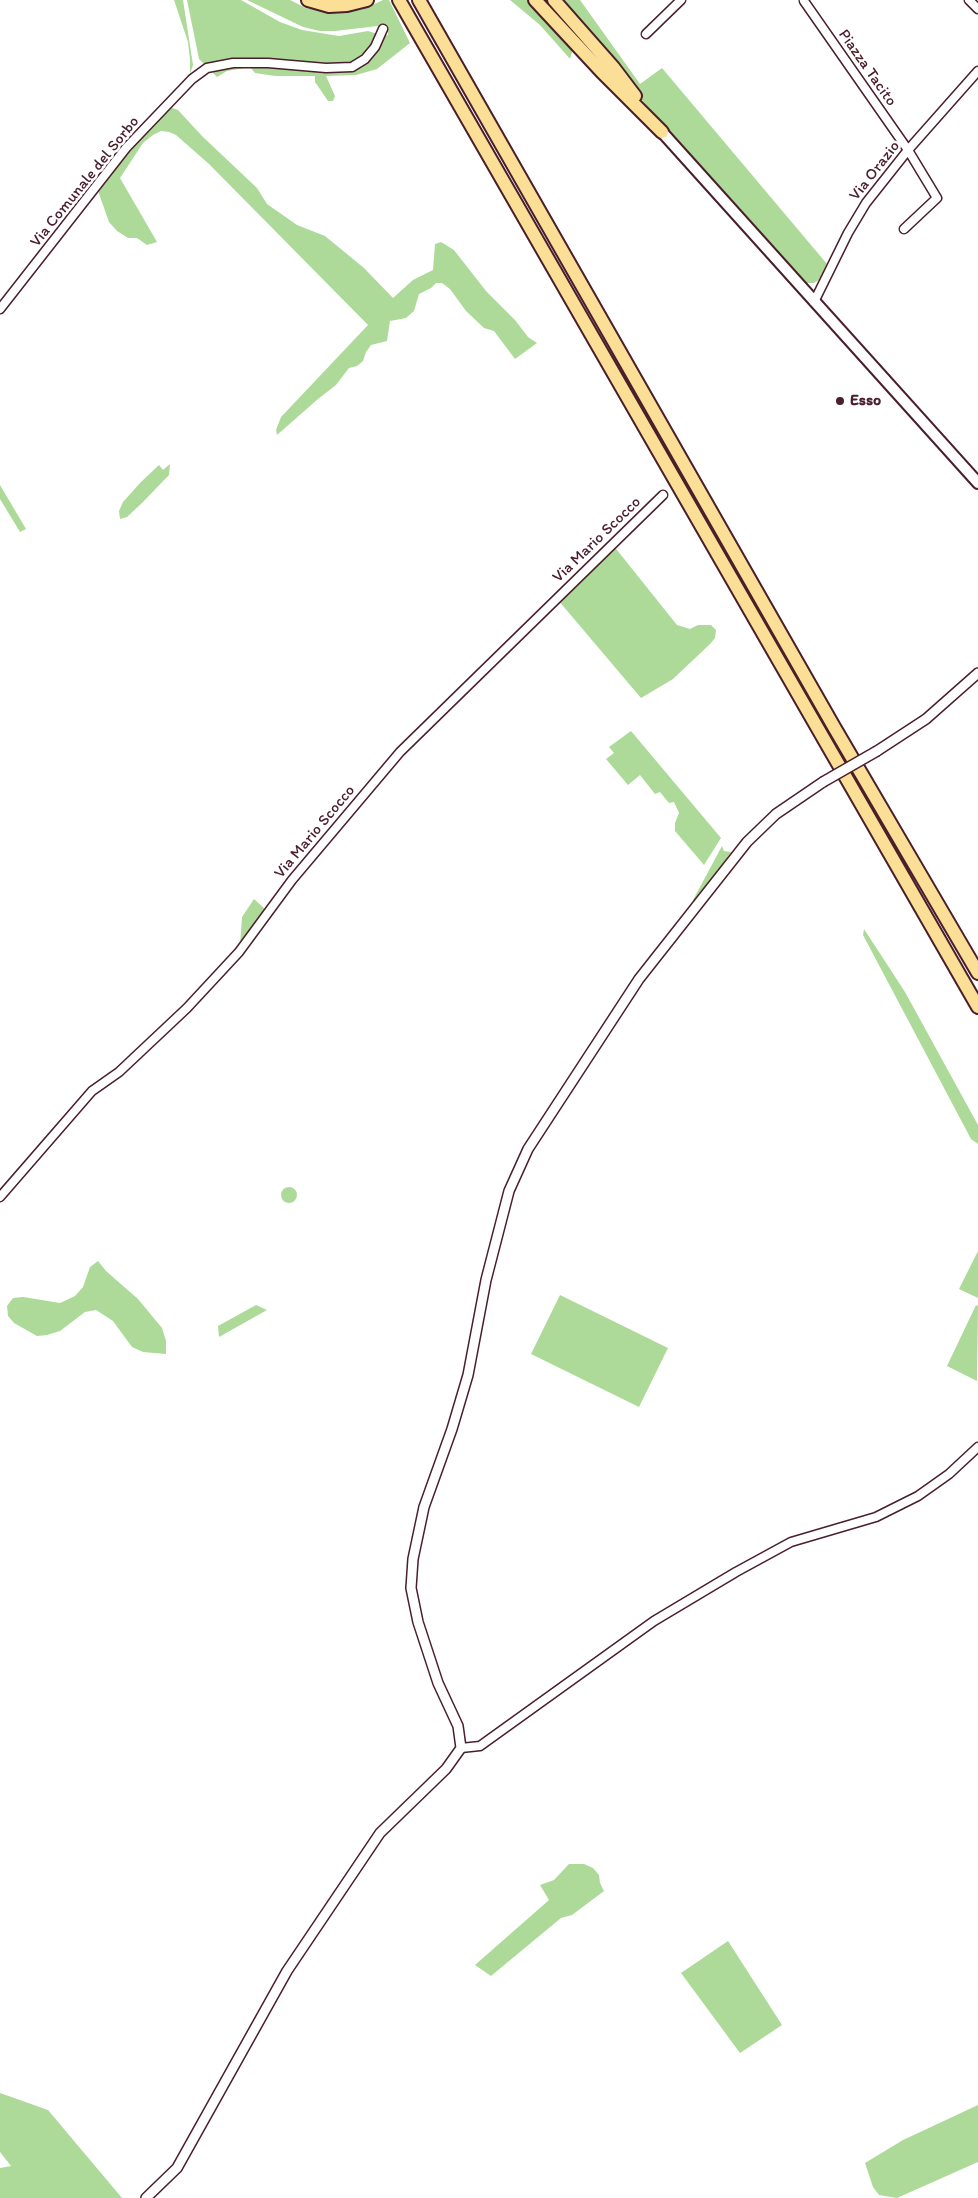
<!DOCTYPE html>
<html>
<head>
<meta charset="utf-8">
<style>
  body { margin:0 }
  canvas { display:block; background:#fff }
</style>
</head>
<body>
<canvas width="978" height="2198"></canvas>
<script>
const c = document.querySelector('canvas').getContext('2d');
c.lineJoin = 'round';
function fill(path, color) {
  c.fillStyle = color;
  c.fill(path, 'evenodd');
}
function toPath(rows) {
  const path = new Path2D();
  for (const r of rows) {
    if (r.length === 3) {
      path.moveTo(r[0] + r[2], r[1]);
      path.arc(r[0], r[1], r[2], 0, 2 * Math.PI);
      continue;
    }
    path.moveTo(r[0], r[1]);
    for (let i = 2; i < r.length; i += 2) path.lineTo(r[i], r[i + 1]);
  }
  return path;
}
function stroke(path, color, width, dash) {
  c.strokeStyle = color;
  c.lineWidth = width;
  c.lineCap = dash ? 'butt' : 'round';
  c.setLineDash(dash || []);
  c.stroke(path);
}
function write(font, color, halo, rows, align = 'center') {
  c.font = font + ' Itim,sans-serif';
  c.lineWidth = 5;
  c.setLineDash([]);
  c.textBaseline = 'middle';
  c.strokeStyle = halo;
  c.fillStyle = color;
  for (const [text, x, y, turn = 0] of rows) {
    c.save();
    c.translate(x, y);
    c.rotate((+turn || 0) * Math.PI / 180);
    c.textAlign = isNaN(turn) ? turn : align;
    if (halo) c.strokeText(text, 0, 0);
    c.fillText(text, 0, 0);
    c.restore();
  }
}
const green = toPath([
  [174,0,183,0,193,65,190,74,190,60,188,42],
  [187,0,241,0,280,22,302,30,339,36,368,31,384,36,388,35,388,30,378,26,335,31,320,31,303,27,247,0,290,0,306,8,326,12,361,10,383,0,389,0,410,43,377,69,356,75,326,76,335,96,333,101,328,101,315,82,315,76,275,76,255,73,250,67,227,71,217,77,199,59],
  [510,0,530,0,573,49,570,59,540,25],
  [557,0,580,0,640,84,662,68,827,264,819,280,814,283,804,283,699,167],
  [167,106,178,110,202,136,257,188,267,204,297,225,325,236,364,268,393,298,413,280,433,270,435,244,441,242,454,250,486,291,515,320,528,337,537,343,515,359,494,331,484,328,466,311,450,289,442,283,436,283,431,288,419,294,414,311,406,318,390,321,387,341,371,345,366,352,363,361,357,366,349,368,336,385,318,399,277,435,276,430,281,417,368,325,209,164,176,135,169,132,161,131,153,135,143,143,120,178,157,242,147,245,137,238,128,238,117,231,109,222,97,188],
  [170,464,169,475,142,503,127,517,120,519,119,511,123,502,140,483,159,465,163,470],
  [0,485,26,529,20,532,0,499],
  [613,545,677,625,690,629,698,625,711,625,716,630,715,638,710,644,673,679,641,698,558,600],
  [631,731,721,838,704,865,675,831,675,823,679,813,674,802,669,803,660,792,655,794,640,775,628,785,606,759,614,753,609,747],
  [722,846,724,851,731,852,693,908,693,900],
  [254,899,265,909,240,945,242,917],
  [864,929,905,992,978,1125,978,1144,971,1139,863,935],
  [289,1195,8],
  [978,1251,978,1298,959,1289],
  [98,1261,106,1271,138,1299,162,1328,166,1341,166,1354,143,1352,132,1347,113,1321,96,1310,85,1312,60,1331,47,1335,37,1336,14,1323,8,1316,7,1306,13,1298,23,1297,60,1303,75,1296,83,1287,90,1267],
  [560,1295,668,1348,639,1407,531,1354],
  [256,1305,267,1310,219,1337,218,1326],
  [976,1305,978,1306,977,1381,947,1366],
  [569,1864,584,1864,593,1868,599,1875,600,1883,604,1891,572,1915,561,1918,491,1976,475,1965,549,1900,540,1885,554,1880],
  [728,1941,782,2025,740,2053,681,1973],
  [0,2093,48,2110,122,2198,0,2198,0,2168,11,2166,0,2152],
  [978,2105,978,2162,897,2198,879,2195,873,2187,865,2163,903,2140]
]);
const minor = toPath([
  [969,0,978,9],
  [804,1,908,150,937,198,904,229],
  [646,34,681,0],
  [814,302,848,233,866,203,908,150,978,71],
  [0,309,126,148,192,79,207,68,233,63,268,63,326,68,352,67,365,59,375,47,383,29],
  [0,1197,92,1091,119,1072,187,1008,239,952,292,880,400,752,663,495],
  [461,1748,480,1746,654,1621,736,1572,791,1542,876,1517,918,1496,949,1474,978,1447]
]);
const tertiary = toPath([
  [877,751,926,719,978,673],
  [146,2198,177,2168,287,1971,380,1833,446,1769,461,1748,458,1726,438,1683,418,1622,411,1588,413,1559,424,1507,452,1429,468,1375,486,1280,509,1191,528,1149,639,979,747,842,776,814,823,782]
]);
const secondary = toPath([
  [662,132,978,483]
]);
const trunk = toPath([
  [308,0,329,6,347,5,367,0],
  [399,0,978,1007],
  [419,0,834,727,978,973],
  [535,0,601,71,662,132],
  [554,0,613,67,635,96]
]);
const tertiaryBridge = toPath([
  [823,782,877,751]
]);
const markers = [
  [840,401,5,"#4a1f2b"]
];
const streetNames = [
  ["Piazza Tacito",867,68,55],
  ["Via Orazio",875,171,-52],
  ["Via Comunale del Sorbo",85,182,-51],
  ["Via Mario Scocco",597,540,-44],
  ["Via Mario Scocco",315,832,-50]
];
const poiNames = [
  ["Esso",850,401]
];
fill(green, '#adda98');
stroke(minor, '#4a1f2b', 11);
stroke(tertiary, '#4a1f2b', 12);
stroke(secondary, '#4a1f2b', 14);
stroke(trunk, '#4a1f2b', 16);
stroke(minor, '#fff', 8);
stroke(tertiary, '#fff', 9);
stroke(secondary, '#fff', 10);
stroke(trunk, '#fbdf96', 12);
stroke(tertiaryBridge, '#4a1f2b', 12, []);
stroke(tertiaryBridge, '#fff', 9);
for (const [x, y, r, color] of markers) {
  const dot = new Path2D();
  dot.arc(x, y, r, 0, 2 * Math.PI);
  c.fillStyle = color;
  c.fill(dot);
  stroke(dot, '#fff', 2);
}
write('16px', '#4a1f2b', '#fff', streetNames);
write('bold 16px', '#4a1f2b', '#fff', poiNames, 'left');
</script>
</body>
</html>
